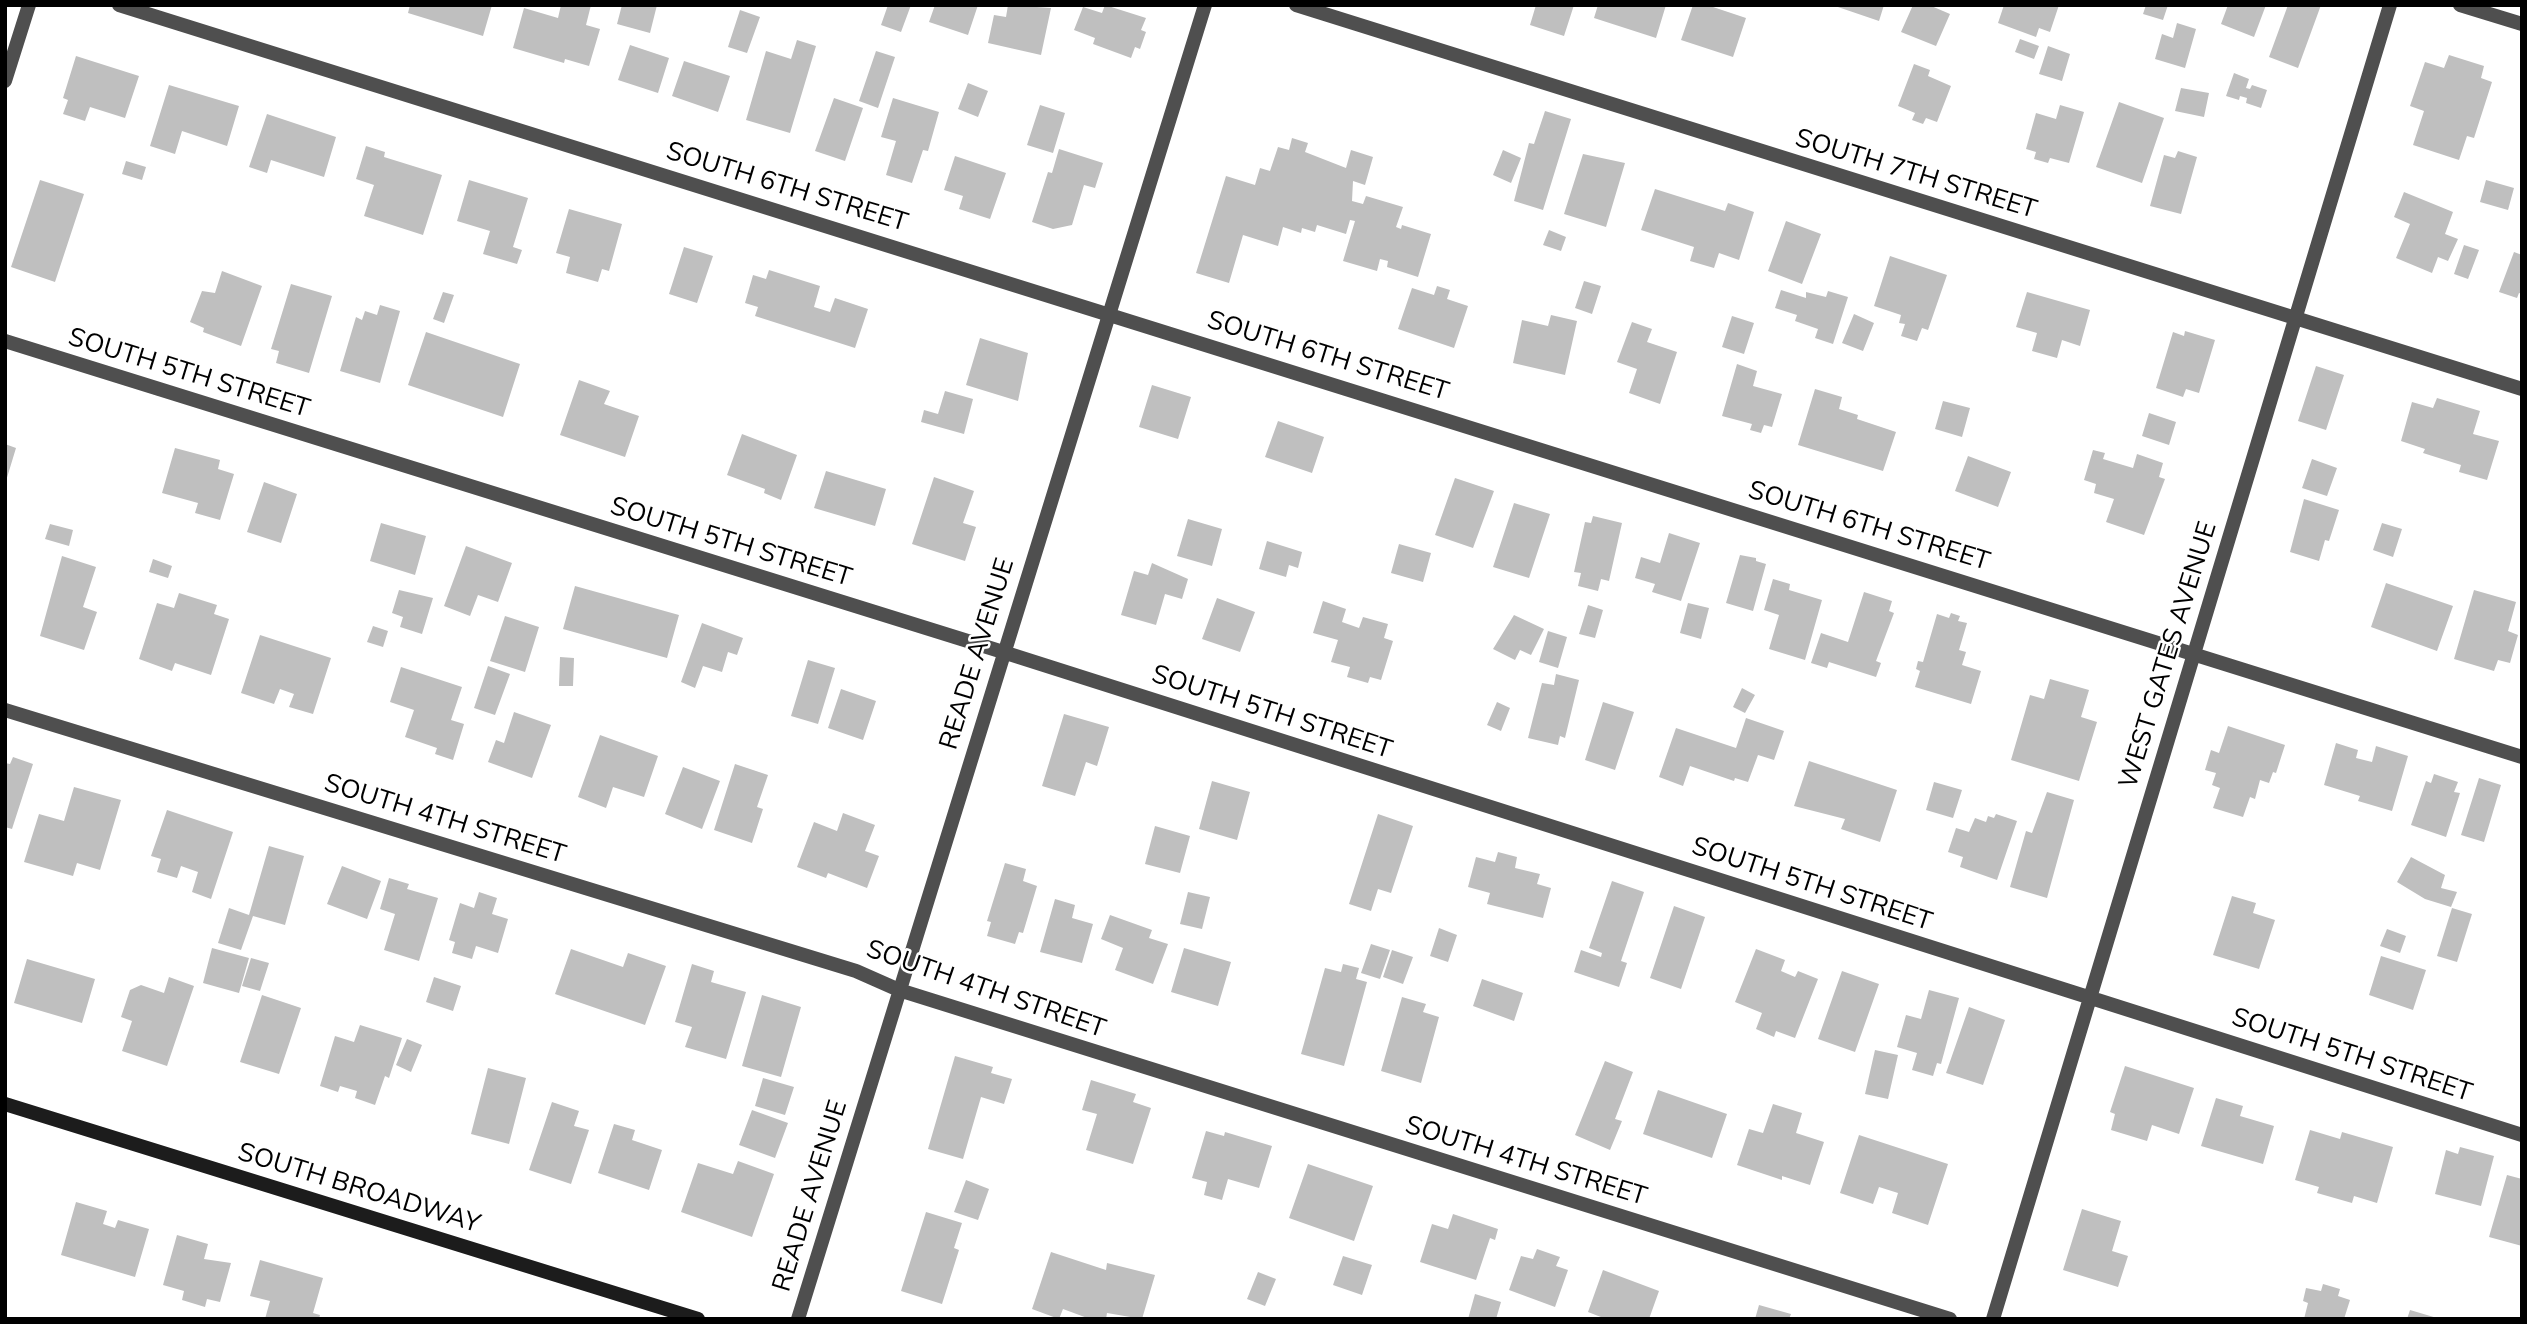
<!DOCTYPE html>
<html>
<head>
<meta charset="utf-8">
<style>
  body { margin:0 }
  #map { position:relative; width:2527px; height:1324px; overflow:hidden; background:#fff; font-family:Mulish,sans-serif }
  canvas { display:block }
  .frame { position:absolute; inset:0; border:7px solid #000; pointer-events:none }
</style>
</head>
<body>
<div id="map">
<canvas width="2527" height="1324"></canvas>
<div class="frame"></div>
</div>
<script>
const c = document.querySelector('canvas').getContext('2d');
c.lineJoin = 'round';
function fill(path, color) {
  c.fillStyle = color;
  c.fill(path, 'evenodd');
}
function toPath(rows) {
  const path = new Path2D();
  for (const r of rows) {
    path.moveTo(r[0], r[1]);
    for (let i = 2; i < r.length; i += 2) path.lineTo(r[i], r[i + 1]);
  }
  return path;
}
function stroke(path, color, width, dash) {
  c.strokeStyle = color;
  c.lineWidth = width;
  c.lineCap = dash ? 'butt' : 'round';
  c.setLineDash(dash || []);
  c.stroke(path);
}
function write(font, color, halo, rows, align = 'center') {
  c.font = font + ' Mulish,sans-serif';
  c.lineWidth = 5;
  c.setLineDash([]);
  c.textBaseline = 'middle';
  c.strokeStyle = halo;
  c.fillStyle = color;
  for (const [text, x, y, turn = 0] of rows) {
    c.save();
    c.translate(x, y);
    c.rotate((+turn || 0) * Math.PI / 180);
    c.textAlign = isNaN(turn) ? turn : align;
    if (halo) c.strokeText(text, 0, 0);
    c.fillText(text, 0, 0);
    c.restore();
  }
}
const building = toPath([
  [410,5,492,5,483,36,408,13],
  [561,5,591,5,586,25,600,29,589,66,565,59,564,63,513,48,524,8,558,18],
  [622,5,657,5,650,33,617,24],
  [888,5,911,5,901,32,881,25],
  [935,5,978,5,968,35,929,22],
  [1008,5,1051,8,1041,55,988,43,994,15,1006,17],
  [1105,5,1146,18,1141,30,1146,32,1140,49,1135,47,1131,58,1093,44,1095,38,1074,30,1083,7,1102,13],
  [1536,5,1574,5,1564,36,1530,25],
  [1598,5,1666,5,1656,38,1594,18],
  [1693,5,1707,5,1746,18,1733,57,1681,40],
  [1832,5,1884,5,1879,21],
  [1913,5,1929,5,1950,14,1936,46,1901,32],
  [2004,5,2059,5,2050,32,2039,28,2036,37,1998,23],
  [2146,5,2168,5,2163,20,2143,14],
  [2228,5,2266,5,2254,37,2221,24],
  [2288,5,2321,5,2298,68,2269,57],
  [740,10,760,17,747,53,728,47],
  [2177,23,2196,29,2185,68,2155,59,2162,34,2173,38],
  [2020,39,2039,46,2034,59,2015,52],
  [797,40,816,46,790,133,746,120,766,51,791,59],
  [630,45,669,58,658,93,618,80],
  [2048,46,2070,54,2062,81,2039,74],
  [876,51,895,57,878,108,859,101],
  [2449,55,2484,66,2481,78,2492,82,2474,138,2467,136,2459,160,2413,145,2424,111,2410,106,2425,62,2444,68],
  [76,56,139,76,125,118,90,107,85,121,63,114,68,100,63,98],
  [684,61,730,76,718,112,672,96],
  [1914,64,1930,70,1928,76,1951,86,1937,122,1926,118,1923,124,1912,120,1915,113,1898,106],
  [2234,73,2249,79,2246,88,2250,89,2252,85,2267,90,2261,108,2246,103,2247,98,2240,96,2239,100,2226,96],
  [968,83,988,91,978,117,958,109],
  [169,85,239,106,227,146,182,131,175,154,150,146],
  [2181,88,2209,93,2204,117,2175,111],
  [834,98,863,108,845,161,815,151],
  [893,98,939,112,928,151,923,150,912,183,886,175,896,141,881,137],
  [2119,102,2164,118,2142,183,2096,167],
  [1040,105,1065,113,1053,153,1027,145],
  [2060,105,2084,112,2069,163,2050,158,2048,163,2034,159,2036,152,2026,149,2036,113,2056,119],
  [1545,111,1571,119,1543,210,1514,201,1529,143,1534,144],
  [267,114,336,137,324,177,271,160,267,173,249,167],
  [1292,138,1308,143,1305,152,1346,168,1351,150,1373,157,1365,185,1353,181,1352,201,1363,204,1366,196,1403,207,1396,227,1401,229,1402,225,1431,234,1418,277,1387,267,1388,261,1380,259,1377,271,1343,261,1355,221,1350,220,1346,234,1317,225,1315,232,1302,228,1301,233,1283,227,1278,246,1243,235,1229,283,1196,273,1226,176,1255,185,1260,168,1270,171,1278,147,1289,150],
  [366,146,385,152,384,157,442,175,423,235,364,216,374,185,356,179],
  [1059,149,1103,163,1095,188,1084,185,1072,225,1053,229,1032,222,1048,172,1052,173],
  [1503,150,1521,158,1511,183,1493,175],
  [2178,151,2197,157,2181,214,2150,206,2164,155,2175,158],
  [1583,154,1625,163,1606,227,1564,214],
  [955,156,1006,173,990,219,959,209,963,196,944,190],
  [126,161,146,167,142,180,122,174],
  [40,180,84,194,55,282,11,267],
  [469,180,528,198,513,247,522,250,517,264,483,254,490,231,457,221],
  [2486,180,2514,188,2508,210,2480,202],
  [1655,189,1725,211,1728,203,1754,212,1739,260,1719,253,1714,268,1690,261,1694,247,1641,230],
  [2404,192,2453,212,2445,234,2458,239,2448,261,2438,257,2432,273,2396,258,2410,224,2394,217],
  [569,209,622,224,609,271,602,269,598,282,566,273,570,257,556,253],
  [1786,221,1821,234,1802,284,1768,271],
  [1549,230,1566,237,1561,251,1543,245],
  [2464,245,2479,250,2468,279,2454,274],
  [684,247,713,256,697,303,669,294],
  [2514,252,2522,255,2522,294,2519,293,2517,298,2499,292],
  [1890,256,1947,275,1928,330,1922,328,1917,341,1901,336,1905,324,1899,323,1901,315,1874,306],
  [769,270,820,286,814,307,830,312,835,298,868,309,855,348,755,316,758,307,745,303,753,275,766,279],
  [222,271,262,286,241,346,203,332,204,328,190,322,202,291,215,293],
  [1584,281,1601,286,1592,314,1575,308],
  [291,284,332,296,309,373,276,363,279,351,271,349],
  [1437,286,1450,290,1447,299,1468,306,1454,348,1398,329,1412,288,1434,295],
  [1781,290,1806,298,1806,292,1826,297,1828,291,1848,297,1833,344,1815,338,1818,329,1795,321,1797,315,1775,308],
  [443,292,454,295,444,323,433,319],
  [2027,292,2090,310,2080,346,2062,340,2057,358,2032,351,2037,333,2016,327],
  [380,305,400,311,380,383,340,371,356,317,362,320,365,311,377,315],
  [1854,314,1874,323,1863,351,1842,343],
  [1551,315,1577,321,1565,375,1513,363,1522,320,1548,326],
  [1732,316,1754,323,1744,354,1722,347],
  [1632,322,1652,329,1647,342,1677,352,1660,404,1629,393,1637,369,1617,362],
  [2185,331,2215,340,2199,393,2186,389,2183,397,2156,388,2173,332,2184,336],
  [426,332,520,364,503,417,408,385],
  [980,338,1028,353,1018,401,966,385],
  [1737,364,1757,371,1753,386,1782,394,1772,427,1764,425,1761,433,1750,430,1752,424,1722,416],
  [2316,366,2344,375,2326,430,2298,421],
  [579,380,610,391,604,404,639,416,625,457,560,435],
  [1152,385,1191,397,1178,439,1139,427],
  [1815,389,1842,397,1839,409,1858,415,1857,419,1896,432,1883,471,1798,445],
  [945,391,973,399,964,434,921,422,924,410,938,414],
  [2437,398,2480,411,2473,434,2499,441,2487,480,2459,472,2461,465,2423,453,2425,449,2401,441,2412,402,2433,408],
  [1943,401,1970,408,1962,437,1935,429],
  [2149,413,2176,422,2169,445,2142,436],
  [1278,421,1324,437,1312,473,1265,457],
  [742,434,797,455,781,500,764,493,765,489,727,475],
  [5,444,16,448,6,481,5,481],
  [175,448,220,460,218,469,234,474,220,520,195,513,198,503,162,493],
  [2093,450,2105,453,2103,459,2133,468,2137,454,2163,463,2159,477,2165,479,2144,535,2106,522,2114,499,2094,493,2096,484,2084,480],
  [1968,456,2011,472,1998,507,1955,491],
  [2312,459,2337,468,2327,496,2302,488],
  [826,471,886,489,875,526,814,508],
  [934,477,974,491,963,523,976,527,965,561,912,544],
  [1455,478,1494,491,1473,548,1435,535],
  [264,482,297,494,281,543,247,532],
  [2304,499,2339,510,2329,541,2325,540,2319,561,2290,552],
  [1514,503,1550,514,1529,578,1493,567],
  [1593,516,1622,523,1609,581,1601,579,1598,591,1578,586,1581,573,1574,572,1585,522,1591,523],
  [1188,519,1222,529,1212,566,1177,556],
  [381,523,426,536,415,575,370,561],
  [2382,523,2402,529,2393,557,2373,550],
  [50,524,73,530,69,546,45,539],
  [1669,533,1700,543,1681,601,1652,592,1655,584,1635,578,1641,557,1660,563],
  [1267,541,1302,552,1298,568,1289,565,1286,577,1259,569],
  [1399,544,1431,553,1423,582,1391,573],
  [466,546,512,563,498,602,478,595,470,616,444,606],
  [1740,555,1756,558,1756,561,1766,564,1753,611,1726,603],
  [62,556,96,567,83,607,97,612,84,650,40,636],
  [153,559,172,566,168,578,149,572],
  [1152,563,1188,579,1182,599,1165,594,1156,625,1121,615,1134,571,1148,575],
  [1773,579,1790,584,1789,590,1822,600,1805,660,1769,649,1779,615,1764,610],
  [2386,583,2453,606,2437,651,2371,627],
  [575,586,679,615,667,658,563,629],
  [399,590,433,598,422,634,400,627,403,617,392,613],
  [2474,590,2516,602,2508,631,2518,635,2510,663,2498,660,2494,671,2454,659],
  [1864,592,1892,601,1889,611,1894,613,1876,661,1881,663,1876,677,1829,662,1827,668,1811,663,1821,633,1848,642],
  [179,593,217,605,214,614,229,619,211,675,175,663,172,671,139,659,157,603,174,608],
  [1217,598,1255,612,1240,652,1202,639],
  [1323,601,1346,609,1342,622,1359,628,1363,617,1388,624,1384,638,1393,641,1381,680,1370,677,1368,683,1347,677,1350,667,1331,662,1338,640,1313,633],
  [1688,603,1709,608,1701,639,1680,633],
  [1588,605,1603,610,1595,638,1579,634],
  [1951,613,1960,616,1958,621,1967,623,1959,650,1966,652,1962,665,1981,671,1971,704,1915,687,1920,671,1916,669,1918,661,1923,662,1937,614,1949,618],
  [1514,615,1544,629,1531,655,1520,650,1515,660,1493,649],
  [505,616,539,627,525,672,490,661],
  [702,623,743,638,737,655,728,652,722,672,703,666,695,688,681,682],
  [373,626,388,631,383,647,367,642],
  [1548,631,1567,637,1558,668,1539,662],
  [260,635,331,658,313,714,289,707,294,694,280,689,274,704,241,693],
  [560,657,574,658,573,686,559,686],
  [808,660,835,668,818,724,791,716],
  [488,666,510,674,495,715,474,708],
  [401,667,462,687,451,720,464,724,453,760,435,754,437,748,405,737,414,710,390,702],
  [1556,674,1579,680,1565,738,1560,736,1558,745,1528,738,1542,683,1554,685],
  [2050,679,2089,690,2081,717,2097,722,2079,781,2011,760,2030,695,2044,699],
  [1742,688,1755,695,1745,713,1733,707],
  [841,689,876,701,863,740,828,728],
  [1497,702,1510,708,1501,731,1487,725],
  [1603,702,1634,712,1615,770,1585,760],
  [514,712,551,725,532,778,488,762,496,740,504,743],
  [1064,714,1109,727,1097,766,1086,762,1075,796,1042,786],
  [1746,718,1784,731,1774,760,1758,755,1748,782,1735,778,1734,781,1690,766,1683,786,1659,777,1676,728,1736,748],
  [2228,726,2285,745,2276,773,2273,772,2269,783,2260,780,2255,799,2250,797,2243,817,2213,808,2220,788,2212,785,2216,773,2205,770,2211,750,2219,753],
  [600,735,658,756,644,797,613,787,606,808,578,797],
  [2336,743,2358,750,2356,758,2372,762,2376,746,2408,756,2392,811,2358,801,2360,796,2324,785],
  [13,757,33,764,12,829,5,827,5,763,10,764],
  [1809,761,1897,790,1880,842,1841,829,1845,819,1794,806],
  [735,764,768,775,757,807,763,809,752,843,714,830],
  [683,767,720,781,702,829,665,814],
  [2434,774,2458,782,2454,792,2460,793,2446,837,2411,825,2426,781,2431,783],
  [2479,778,2501,785,2484,842,2461,835],
  [1212,781,1250,792,1237,840,1199,829],
  [1934,782,1962,790,1953,818,1926,810],
  [74,787,121,800,100,870,77,863,73,876,24,862,39,814,64,821],
  [2047,792,2074,800,2047,898,2010,887,2026,831,2032,833],
  [167,810,233,832,211,899,192,892,198,872,181,866,177,878,157,872,161,859,151,856],
  [843,813,875,825,865,851,879,856,867,888,828,873,826,878,797,867,814,822,837,831],
  [1378,814,1413,826,1391,893,1378,889,1371,911,1349,904],
  [1996,814,2017,821,1997,880,1960,867,1963,857,1948,852,1956,828,1969,832,1975,818,1986,822,1988,816,1994,818],
  [1155,826,1190,836,1180,873,1145,864],
  [269,846,304,856,285,925,253,916,241,950,218,943,229,908,249,915],
  [1498,852,1517,857,1515,868,1540,874,1537,884,1551,888,1543,918,1487,904,1490,893,1468,887,1476,857,1495,862],
  [2411,857,2445,875,2441,888,2457,892,2451,907,2425,899,2397,882],
  [1005,863,1026,869,1023,881,1037,886,1023,933,1019,932,1015,944,987,936,991,922,987,921],
  [342,866,381,881,367,919,327,904],
  [389,878,409,884,407,889,438,898,419,961,384,950,395,914,380,909],
  [1612,881,1644,892,1621,961,1627,963,1619,987,1574,972,1581,950,1601,957,1602,953,1589,948],
  [479,892,497,898,492,914,508,919,498,953,476,946,472,959,452,953,455,942,449,940,460,903,474,908],
  [1188,892,1210,897,1202,929,1180,924],
  [2232,896,2256,903,2253,913,2275,920,2259,969,2213,955],
  [1055,899,1075,905,1072,918,1093,924,1082,963,1040,952],
  [1674,906,1705,917,1681,989,1650,978],
  [2452,908,2472,914,2457,962,2437,956],
  [1110,915,1152,930,1149,938,1168,944,1153,984,1115,970,1123,948,1101,939],
  [1439,928,1457,935,1448,962,1430,956],
  [2387,929,2406,936,2400,953,2380,946],
  [1371,944,1390,950,1380,979,1361,973],
  [212,948,249,958,239,993,203,983],
  [1184,948,1231,962,1218,1006,1171,992],
  [571,949,623,967,628,953,666,966,645,1025,555,994],
  [1756,949,1785,960,1781,971,1795,977,1798,971,1818,979,1795,1038,1776,1031,1774,1037,1756,1029,1762,1013,1735,1002],
  [1392,950,1413,957,1403,984,1383,977],
  [2381,956,2426,970,2413,1010,2369,995],
  [251,958,269,963,260,991,242,986],
  [27,959,95,979,82,1023,14,1003],
  [692,964,714,971,711,982,746,992,726,1059,685,1047,692,1027,675,1022],
  [1343,964,1359,968,1356,979,1367,982,1344,1066,1301,1054,1325,968,1341,972],
  [1842,971,1879,984,1855,1052,1818,1039],
  [169,977,194,986,167,1066,122,1051,132,1021,121,1017,130,990,141,985,164,993],
  [434,977,461,986,453,1011,426,1002],
  [1482,979,1523,993,1514,1021,1473,1006],
  [1929,990,1959,998,1941,1064,1937,1063,1933,1076,1912,1070,1917,1053,1897,1047,1906,1015,1921,1019],
  [262,995,301,1008,279,1074,240,1062],
  [762,995,801,1007,781,1077,742,1066],
  [1402,997,1426,1004,1423,1012,1439,1017,1421,1083,1381,1071],
  [1969,1007,2005,1020,1983,1085,1946,1073],
  [360,1025,402,1038,389,1078,385,1076,375,1105,355,1098,357,1091,340,1086,338,1092,320,1086,335,1036,354,1042],
  [407,1039,422,1045,411,1072,396,1065],
  [1875,1050,1898,1055,1888,1099,1865,1094],
  [955,1056,993,1067,991,1073,1012,1079,1004,1104,981,1097,963,1159,928,1149],
  [1605,1061,1633,1072,1615,1119,1622,1121,1610,1150,1575,1135],
  [2125,1066,2194,1088,2179,1134,2152,1125,2147,1141,2111,1130,2115,1114,2110,1112],
  [488,1068,526,1078,509,1144,471,1134],
  [763,1078,794,1087,785,1115,755,1106],
  [1091,1080,1136,1094,1133,1102,1151,1108,1133,1164,1086,1150,1097,1114,1082,1110],
  [1658,1090,1727,1114,1712,1158,1643,1134],
  [2216,1098,2243,1106,2240,1116,2274,1126,2263,1164,2201,1146],
  [552,1102,579,1111,574,1126,589,1130,571,1184,529,1170],
  [1773,1104,1802,1113,1796,1133,1824,1142,1810,1185,1782,1176,1782,1180,1737,1165,1749,1129,1763,1133],
  [752,1110,788,1123,775,1158,739,1145],
  [614,1124,635,1130,632,1140,662,1150,649,1190,598,1173],
  [2310,1130,2340,1139,2342,1132,2393,1147,2377,1203,2354,1196,2352,1203,2317,1193,2319,1187,2295,1180],
  [1206,1131,1224,1136,1225,1132,1272,1146,1259,1188,1228,1179,1222,1200,1204,1195,1207,1182,1192,1178],
  [1859,1135,1948,1164,1928,1225,1892,1213,1898,1193,1879,1187,1873,1204,1840,1193],
  [2460,1147,2494,1156,2481,1206,2435,1194,2446,1150,2458,1154],
  [738,1161,774,1174,752,1237,681,1212,698,1163,733,1174],
  [1308,1164,1373,1186,1354,1241,1289,1218],
  [2507,1175,2522,1179,2522,1246,2489,1237],
  [966,1180,989,1189,978,1220,954,1212],
  [76,1202,107,1211,103,1224,115,1228,118,1220,149,1229,135,1277,61,1255],
  [2082,1209,2121,1221,2112,1251,2128,1256,2118,1287,2063,1270],
  [926,1212,962,1223,954,1248,959,1250,942,1304,901,1291],
  [1453,1214,1498,1229,1495,1240,1490,1238,1476,1280,1420,1262,1432,1224,1448,1229],
  [177,1235,208,1244,204,1259,231,1263,220,1302,207,1299,205,1307,182,1300,184,1291,163,1285],
  [1537,1249,1560,1257,1556,1266,1568,1270,1555,1307,1509,1290,1521,1256,1533,1259],
  [1051,1252,1106,1270,1107,1263,1155,1275,1142,1319,1107,1313,1106,1319,1090,1319,1063,1309,1059,1319,1032,1309],
  [1343,1256,1372,1265,1362,1295,1333,1285],
  [260,1260,323,1278,313,1313,320,1315,319,1319,265,1319,270,1301,250,1296],
  [1603,1270,1659,1291,1649,1319,1606,1319,1588,1312],
  [1258,1272,1276,1279,1265,1306,1247,1299],
  [2323,1284,2340,1289,2338,1296,2350,1300,2344,1319,2304,1319,2308,1303,2303,1301,2306,1288,2321,1291],
  [1475,1294,1501,1302,1496,1319,1468,1319],
  [1759,1305,1791,1314,1789,1319,1755,1319],
  [2410,1310,2437,1318,2436,1319,2407,1319]
]);
const street = toPath([
  [119,5,2522,757],
  [1296,5,2522,389],
  [2460,5,2522,24],
  [5,81,29,5],
  [5,341,1003,652,2522,1135],
  [5,710,856,971,899,990,1950,1319],
  [798,1319,1205,5],
  [1993,1319,2390,5]
]);
const secondary = toPath([
  [5,1104,698,1319]
]);
const streetNames = [
  ["SOUTH 7TH STREET",1916,174,17],
  ["SOUTH 6TH STREET",787,187,17],
  ["SOUTH 6TH STREET",1328,356,17],
  ["SOUTH 5TH STREET",189,373,17],
  ["SOUTH 6TH STREET",1869,526,17],
  ["SOUTH 5TH STREET",731,542,17],
  ["READE AVENUE",977,654,-73],
  ["WEST GATES AVENUE",2168,655,-73],
  ["SOUTH 5TH STREET",1272,712,18],
  ["SOUTH 4TH STREET",445,819,17],
  ["SOUTH 5TH STREET",1812,884,18],
  ["SOUTH 4TH STREET",986,989,19],
  ["SOUTH 5TH STREET",2352,1055,18],
  ["SOUTH 4TH STREET",1526,1161,17],
  ["SOUTH BROADWAY",359,1188,17],
  ["READE AVENUE",810,1196,-73]
];
fill(building, '#bfbfbf');
stroke(street, '#4f4f4f', 14);
stroke(secondary, '#1c1c1c', 14);
write('26px', '#000', '#fff', streetNames);
</script>
</body>
</html>
